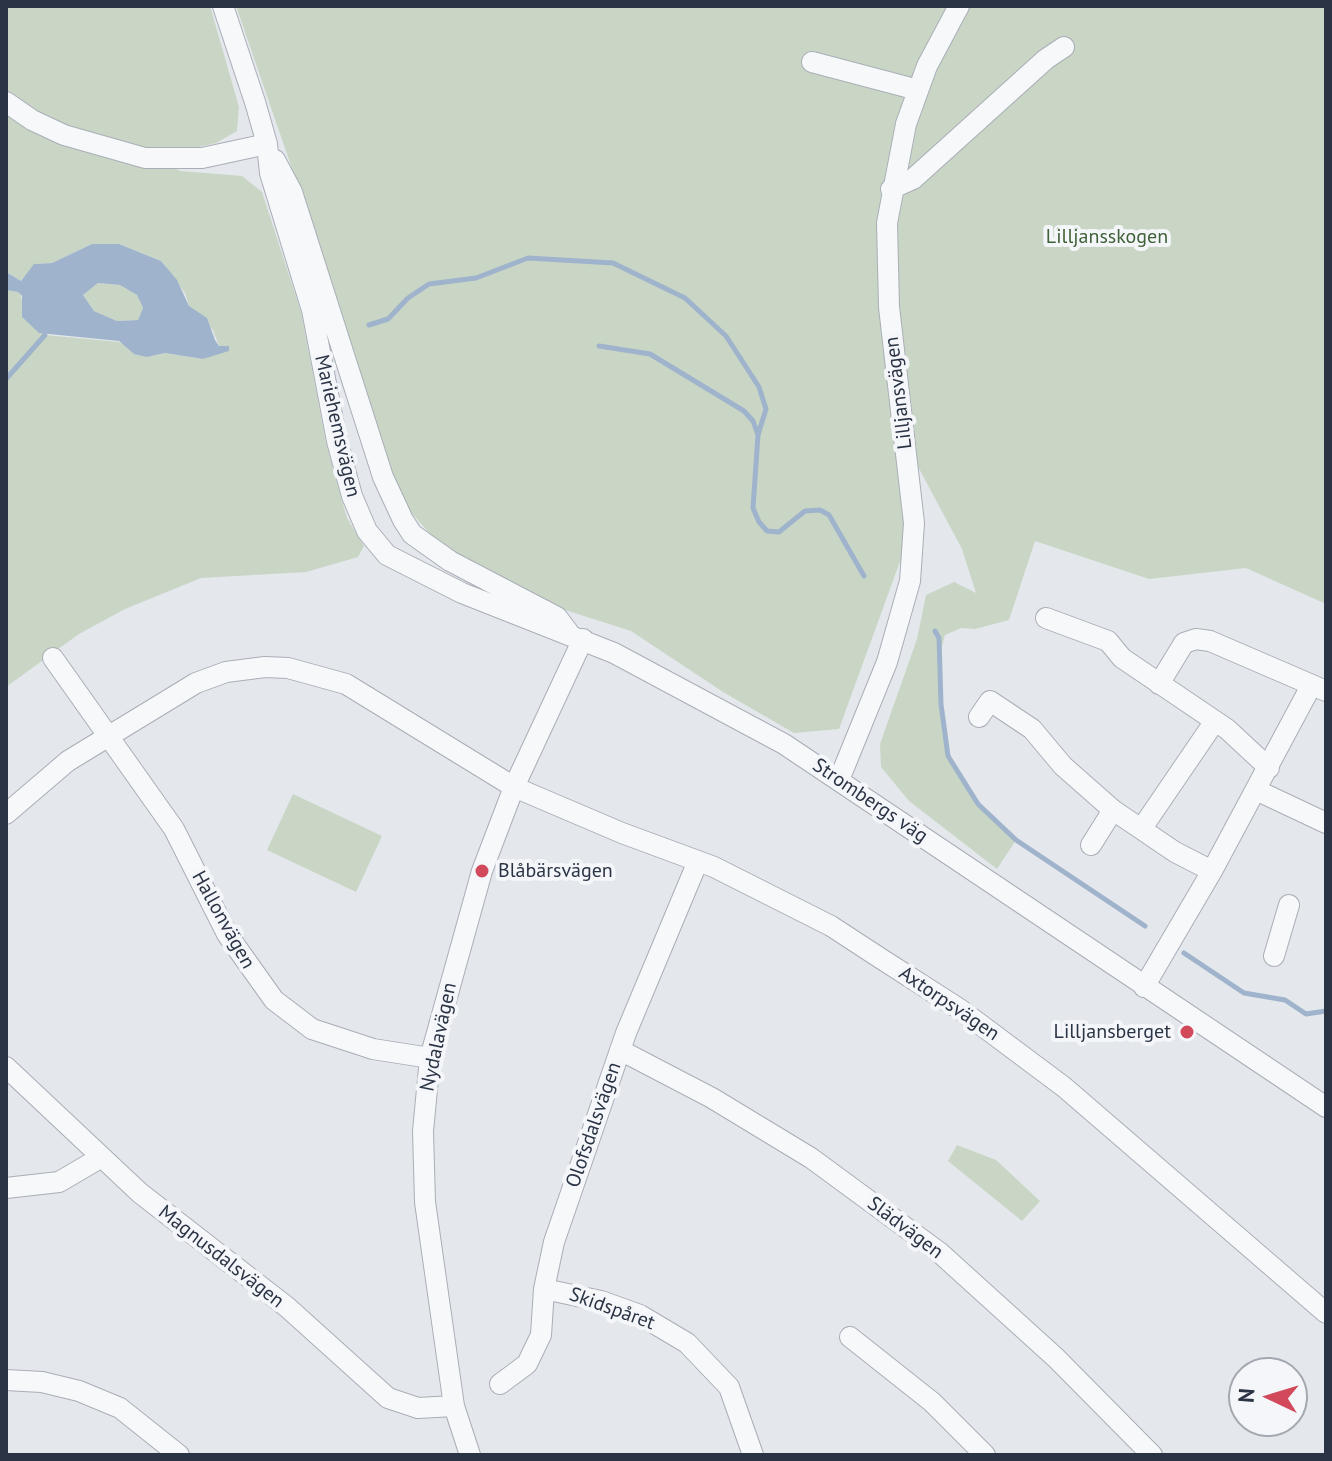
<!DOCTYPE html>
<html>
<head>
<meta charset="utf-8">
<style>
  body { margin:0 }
  #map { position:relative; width:1332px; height:1461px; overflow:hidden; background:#e4e7ec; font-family:"PT Sans",sans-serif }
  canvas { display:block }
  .frame { position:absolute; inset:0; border:8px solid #2b3445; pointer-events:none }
  .north { position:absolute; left:1228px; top:1357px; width:80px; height:80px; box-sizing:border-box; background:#f4f6f9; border:2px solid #a4a8b1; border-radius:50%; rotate:274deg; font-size:22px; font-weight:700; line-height:32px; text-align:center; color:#2b3445 }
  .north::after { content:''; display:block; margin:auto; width:28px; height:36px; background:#d1495b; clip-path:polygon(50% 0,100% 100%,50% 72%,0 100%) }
</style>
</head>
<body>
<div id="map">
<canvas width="1332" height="1461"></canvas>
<div class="frame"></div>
<div class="north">N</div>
</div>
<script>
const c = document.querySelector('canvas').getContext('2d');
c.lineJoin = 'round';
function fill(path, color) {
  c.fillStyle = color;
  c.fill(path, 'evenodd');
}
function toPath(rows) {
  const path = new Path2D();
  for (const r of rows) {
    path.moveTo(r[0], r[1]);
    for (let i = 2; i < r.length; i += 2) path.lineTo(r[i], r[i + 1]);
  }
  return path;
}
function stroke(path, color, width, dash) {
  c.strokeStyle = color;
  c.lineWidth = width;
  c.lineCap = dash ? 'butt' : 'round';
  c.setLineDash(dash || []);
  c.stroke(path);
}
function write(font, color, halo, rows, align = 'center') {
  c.font = font + ' "PT Sans",sans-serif';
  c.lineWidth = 8;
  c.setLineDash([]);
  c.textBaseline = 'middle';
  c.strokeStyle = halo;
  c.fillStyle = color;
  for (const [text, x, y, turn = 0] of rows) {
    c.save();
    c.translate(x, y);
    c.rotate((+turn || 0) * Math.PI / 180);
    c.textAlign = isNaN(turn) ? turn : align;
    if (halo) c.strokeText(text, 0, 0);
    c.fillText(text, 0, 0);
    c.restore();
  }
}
const green = toPath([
  [6,6,210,6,239,107,237,131,216,143,147,158,181,171,242,176,262,192,301,312,326,443,341,498,347,518,364,546,358,557,306,572,201,578,125,609,79,634,6,687,6,290,19,292,23,303,22,317,45,335,119,342,147,357,165,353,203,359,228,346,219,346,213,330,189,306,185,293,161,261,119,244,92,244,52,263,35,264,21,281,6,272],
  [236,6,1326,6,1326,604,1246,568,1149,579,1035,541,1009,620,975,629,961,628,945,635,940,654,941,704,948,756,978,804,1016,840,997,869,909,801,881,767,880,744,917,639,926,595,954,582,976,593,962,549,907,446,914,523,839,729,794,733,723,692,631,631,565,610,458,554,432,536,400,500,309,218],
  [98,283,120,285,137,295,143,308,138,320,117,321,94,311,83,295],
  [293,794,382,836,356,892,267,850],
  [957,1145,996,1160,1040,1201,1022,1221,948,1161]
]);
const water = toPath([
  [92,244,119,244,161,261,177,280,189,306,207,318,215,340,219,346,229,346,229,351,203,359,165,353,147,357,134,354,119,341,39,333,22,317,22,296,18,292,6,290,6,272,21,281,34,264,52,263],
  [98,283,120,285,137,295,143,308,138,320,117,321,94,311,83,295]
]);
const stream = toPath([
  [369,325,388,319,408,298,429,284,476,278,528,258,613,263,685,298,726,336,759,387,766,409,758,435],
  [599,346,650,354,744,411,753,421,758,435,753,508,759,522,767,531,779,532,805,511,820,510,829,515,864,576],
  [6,379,45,335],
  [935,631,939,638,941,704,948,756,978,804,1016,840,1145,926],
  [1184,953,1244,993,1285,1000,1306,1014,1326,1011]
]);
const minor = toPath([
  [223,6,255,102,267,144,270,173,312,310,337,441,352,496,367,531,387,555,462,593,614,653,784,744,1326,1107],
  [812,62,918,90],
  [6,102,32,120,64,135,145,158,202,158,267,144],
  [275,160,292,192,383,477,403,520,412,534,450,561,557,617,569,633],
  [891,189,913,179,1046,59,1064,47],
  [1046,618,1108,641,1122,658,1227,729,1269,768],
  [53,658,174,829,227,934,274,1000,312,1029,373,1049,430,1058],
  [1159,684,1184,643,1196,639,1210,641,1326,691],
  [979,717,990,701,1032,729,1063,766,1113,810,1175,852,1212,871],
  [839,780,887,662,910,581,914,523,889,307,887,223,906,124,927,66,959,6],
  [1256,790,1326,823],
  [6,814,68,761,196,683,226,672,265,667,288,668,346,684,514,787,622,833,714,867,831,926,880,958,961,1010,1064,1087,1326,1313],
  [1142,828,1215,721],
  [1091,845,1113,810],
  [1274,956,1289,905],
  [1144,987,1212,871,1311,686],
  [620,1050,712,1098,811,1158,939,1252,1056,1358,1152,1455],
  [6,1067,140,1193,287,1307,388,1398,418,1408,454,1406],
  [6,1188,59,1182,100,1158],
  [544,1289,601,1301,640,1315,687,1343,729,1387,753,1455],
  [850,1337,932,1402,985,1455],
  [6,1380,42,1382,79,1391,120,1408,179,1455],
  [500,1384,527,1364,541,1335,544,1289,554,1242,626,1033,698,861],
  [470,1455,454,1406,425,1202,423,1131,430,1058,482,871,514,787,583,639]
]);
const markers = [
  [482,871,8,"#d1495b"],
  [1187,1032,8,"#d1495b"]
];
const parkNames = [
  ["Lilljansskogen",1107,237]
];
const streetNames = [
  ["Lilljansvägen",899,393,-97],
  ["Mariehemsvägen",337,426,77],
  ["Strombergs väg",870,801,34],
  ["Hallonvägen",223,920,61],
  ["Axtorpsvägen",949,1004,34],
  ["Nydalavägen",439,1037,-78],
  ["Olofsdalsvägen",594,1125,-71],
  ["Slädvägen",905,1228,37],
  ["Magnusdalsvägen",221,1257,38],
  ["Skidspåret",612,1309,20]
];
const poiNames = [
  ["Blåbärsvägen",498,871],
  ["Lilljansberget",1171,1032,"right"]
];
fill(green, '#c9d6c5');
fill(water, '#9fb4cc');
stroke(stream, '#9fb4cc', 5);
stroke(minor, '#a9aeb7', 22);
stroke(minor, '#f7f8fa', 20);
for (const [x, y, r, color] of markers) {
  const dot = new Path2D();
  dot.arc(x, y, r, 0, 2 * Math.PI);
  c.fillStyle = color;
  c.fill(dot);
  stroke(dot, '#f4f6f9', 3);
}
write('20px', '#3f6138', '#f4f6f9', parkNames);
write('20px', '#2b3445', '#f4f6f9', streetNames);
write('20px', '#2b3445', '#f4f6f9', poiNames, 'left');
</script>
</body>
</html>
